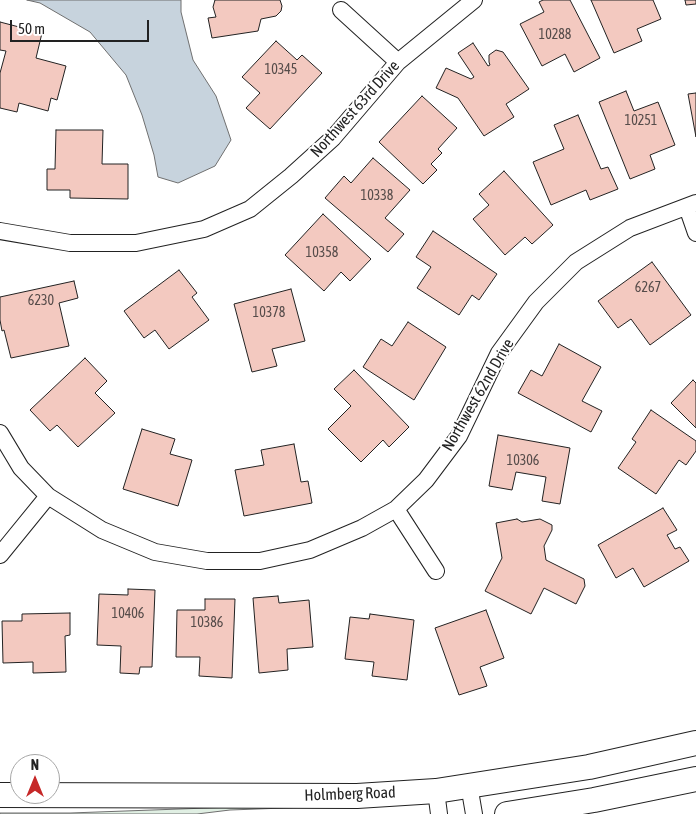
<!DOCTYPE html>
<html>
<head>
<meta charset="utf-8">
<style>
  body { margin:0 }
  #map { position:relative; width:696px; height:814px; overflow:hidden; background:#fff; font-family:"Asap Condensed",sans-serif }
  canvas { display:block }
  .north { position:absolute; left:10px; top:754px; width:50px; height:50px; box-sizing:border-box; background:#fff; border:1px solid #a7a7a7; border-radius:50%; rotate:0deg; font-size:14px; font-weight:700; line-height:20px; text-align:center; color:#222 }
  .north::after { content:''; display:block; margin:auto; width:18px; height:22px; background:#c62828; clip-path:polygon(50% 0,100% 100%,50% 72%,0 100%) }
  .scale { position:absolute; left:10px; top:20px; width:139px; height:22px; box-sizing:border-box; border:2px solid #222; border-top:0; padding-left:6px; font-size:15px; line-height:18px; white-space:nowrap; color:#222; -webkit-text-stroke:4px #fff; paint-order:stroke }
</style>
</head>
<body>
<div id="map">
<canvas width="696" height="814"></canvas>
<div class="north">N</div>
<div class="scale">50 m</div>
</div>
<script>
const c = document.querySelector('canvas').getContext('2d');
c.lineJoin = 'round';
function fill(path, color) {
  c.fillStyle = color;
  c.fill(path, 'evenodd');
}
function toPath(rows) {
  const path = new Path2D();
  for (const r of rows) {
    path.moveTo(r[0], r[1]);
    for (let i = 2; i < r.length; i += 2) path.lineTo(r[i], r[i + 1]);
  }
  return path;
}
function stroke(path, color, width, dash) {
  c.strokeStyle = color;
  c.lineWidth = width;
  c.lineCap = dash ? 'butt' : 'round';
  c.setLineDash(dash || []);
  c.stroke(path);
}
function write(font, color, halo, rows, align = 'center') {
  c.font = font + ' "Asap Condensed",sans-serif';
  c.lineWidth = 4;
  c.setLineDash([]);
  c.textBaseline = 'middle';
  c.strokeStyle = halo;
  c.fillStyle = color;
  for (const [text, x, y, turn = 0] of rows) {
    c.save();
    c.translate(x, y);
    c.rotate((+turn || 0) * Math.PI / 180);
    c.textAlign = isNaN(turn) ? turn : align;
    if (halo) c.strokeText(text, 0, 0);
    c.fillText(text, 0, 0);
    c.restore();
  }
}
const green = toPath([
  [317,804,339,806,230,810,197,814,0,814,0,813,70,813,317,804]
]);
const water = toPath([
  [27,0,181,0,181,12,193,60,216,96,231,140,215,166,178,183,158,177,154,155,142,115,126,75,90,32,40,3,27,0]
]);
const building = toPath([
  [215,0,280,0,282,6,281,11,276,16,261,19,258,31,212,38,208,18,216,17,213,7,215,0],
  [543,0,570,0,600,58,574,72,565,54,542,66,520,24,544,12,539,2,543,0],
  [591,0,653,0,661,19,637,29,642,41,614,53,591,0],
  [685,0,696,0,696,4,686,5,685,0],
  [0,22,42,33,36,58,66,66,57,100,51,98,48,111,19,103,17,112,0,108,0,73,6,51,0,50,0,22],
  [276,41,297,60,302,55,322,73,270,129,246,108,260,93,242,77,276,41],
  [473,43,488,66,490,65,489,62,489,55,496,50,503,52,529,89,506,104,514,117,484,136,458,98,436,88,446,68,471,79,474,77,458,53,473,43],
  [626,91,634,111,658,102,675,145,650,155,655,169,630,179,599,102,626,91],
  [696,93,696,137,688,94,696,93],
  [422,96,457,128,438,149,442,153,431,164,437,170,423,184,379,142,422,96],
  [578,115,601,169,608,167,618,189,590,200,586,190,551,205,533,162,564,149,554,125,578,115],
  [56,130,103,130,102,164,128,164,128,199,70,198,70,190,47,190,47,169,55,169,56,130],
  [373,158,410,190,385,218,404,234,388,252,325,198,344,176,351,183,373,158],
  [504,171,553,225,532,244,525,237,505,255,473,219,489,205,479,194,504,171],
  [323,214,371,259,350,281,341,272,324,291,285,255,323,214],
  [433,231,497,274,479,300,472,295,459,315,417,288,431,267,416,257,433,231],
  [652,262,691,315,650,345,631,319,618,328,598,301,652,262],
  [179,270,197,293,192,297,209,320,169,349,155,330,144,338,124,311,179,270],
  [74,281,78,298,59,303,69,346,11,358,4,330,2,331,0,320,0,297,74,281],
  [291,289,305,341,272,349,277,366,252,372,234,304,291,289],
  [408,322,446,347,414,400,363,367,381,339,392,346,408,322],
  [559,344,601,367,582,401,602,411,591,432,518,393,531,370,542,376,559,344],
  [85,358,107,381,95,393,115,413,78,447,57,425,50,431,30,410,85,358],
  [354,370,409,427,389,447,383,440,361,462,328,429,351,406,334,389,354,370],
  [693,380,696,383,696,428,671,403,693,380],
  [651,410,696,441,696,451,686,465,679,460,656,494,618,468,636,442,632,439,651,410],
  [142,429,175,439,170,454,192,460,178,506,123,489,142,429],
  [498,435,570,448,560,504,542,501,546,477,516,472,512,490,489,486,498,435],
  [294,444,301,482,308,481,312,503,244,516,235,470,264,465,261,450,294,444],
  [663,508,677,530,667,535,675,549,680,547,689,561,644,587,633,568,616,578,598,545,663,508],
  [517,519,522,522,540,519,552,525,552,530,544,546,546,560,584,579,585,586,576,604,544,588,531,614,485,591,502,558,496,523,517,519],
  [128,589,155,590,152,667,140,667,139,674,120,673,121,646,97,645,99,594,128,595,128,589],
  [278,596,279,603,309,600,313,647,287,649,288,670,259,673,253,598,278,596],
  [205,599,235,599,232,678,199,676,200,657,176,657,177,610,205,610,205,599],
  [486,610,504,658,480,667,487,686,459,695,435,628,486,610],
  [70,613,70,635,65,636,66,672,33,673,33,662,3,663,2,621,22,621,22,614,70,613],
  [370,614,414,620,407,680,372,676,374,662,345,659,350,617,369,619,370,614]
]);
const street = toPath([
  [341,10,398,62],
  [687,207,696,233],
  [0,231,70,243,136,243,204,229,250,209,291,176,333,138,398,62,474,0],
  [0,433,21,468,48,496,102,530,155,552,207,561,260,561,310,550,362,528,396,509,426,480,459,436,499,353,536,302,576,262,630,228,696,203],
  [396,509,436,571],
  [0,555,48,496],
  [469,785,474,814],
  [436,791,439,814]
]);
const secondary = toPath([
  [0,795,357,796,436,791,589,767,696,743],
  [507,814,594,800,696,779]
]);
const numberNames = [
  ["10288",555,35],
  ["10345",281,70],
  ["10251",641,121],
  ["10338",377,196],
  ["10358",322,253],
  ["6267",648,288],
  ["6230",41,301],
  ["10378",269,313],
  ["10306",523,461],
  ["10406",128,614],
  ["10386",207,623]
];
const streetNames = [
  ["Northwest 63rd Drive",355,109,-48],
  ["Northwest 62nd Drive",478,395,-60],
  ["Holmberg Road",350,794,-2]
];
fill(green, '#e0efe3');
stroke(green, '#6f6f6f', 1);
fill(water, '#c7d3dd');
stroke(water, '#6f6f6f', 1);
fill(building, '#f3c9c0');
stroke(building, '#222', 1);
stroke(street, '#222', 18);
stroke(secondary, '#222', 26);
stroke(street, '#fff', 16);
stroke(secondary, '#fff', 24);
write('14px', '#564c4a', null, numberNames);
write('16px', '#222', '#fff', streetNames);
</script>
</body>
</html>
